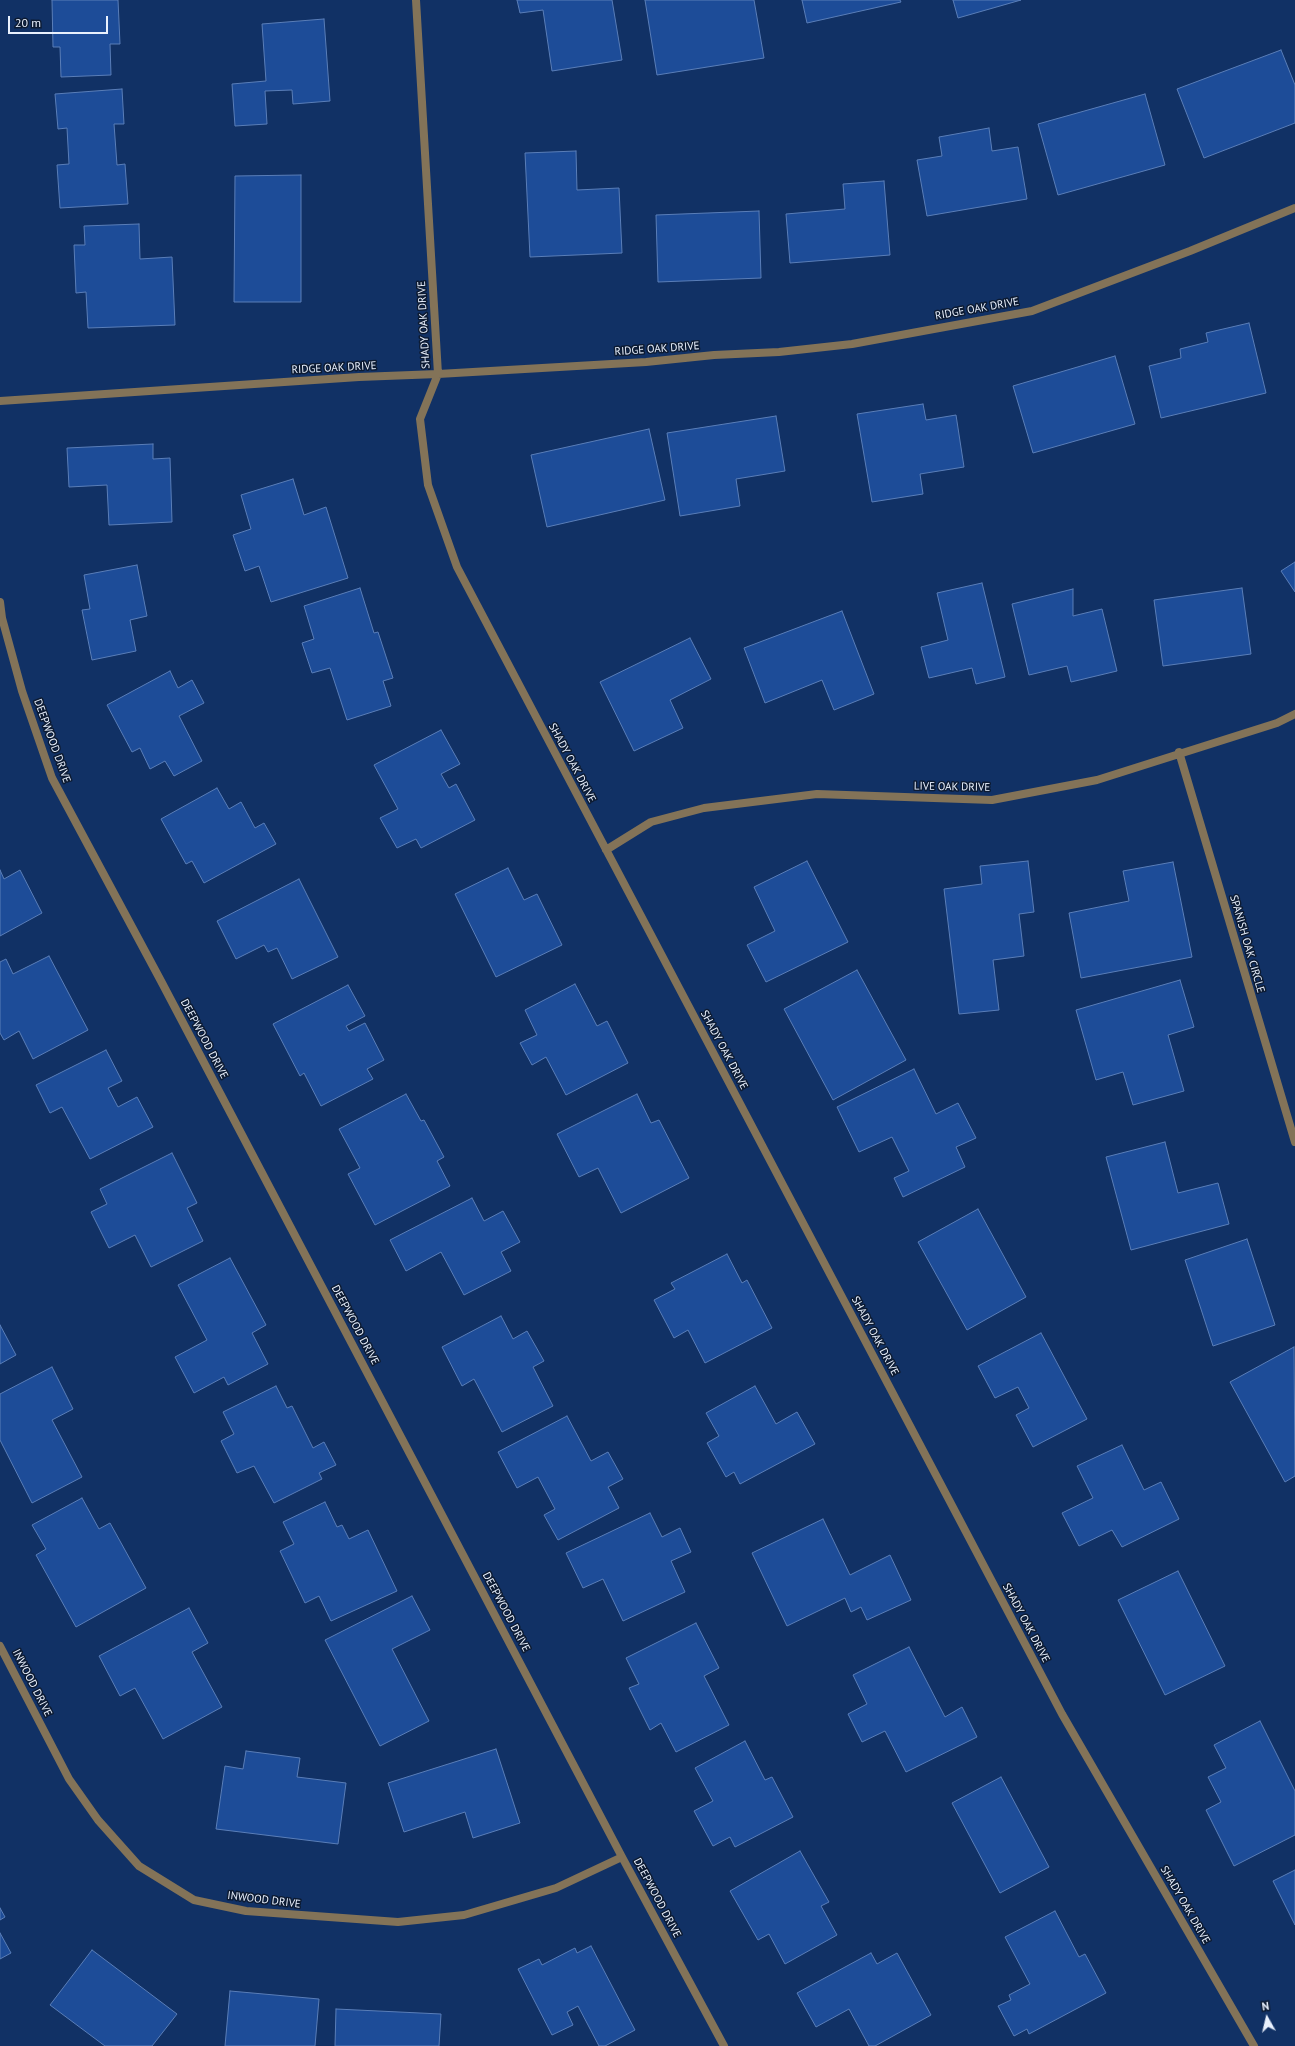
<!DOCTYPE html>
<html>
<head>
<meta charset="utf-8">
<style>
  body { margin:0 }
  #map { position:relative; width:1295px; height:2046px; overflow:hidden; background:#113165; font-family:"PT Sans",sans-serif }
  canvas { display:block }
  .north { position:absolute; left:1247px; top:1998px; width:40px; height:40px; -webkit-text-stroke:3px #0d1b32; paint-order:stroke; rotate:352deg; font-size:11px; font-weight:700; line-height:16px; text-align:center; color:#e9f1fe }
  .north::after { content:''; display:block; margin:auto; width:14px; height:18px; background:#e9f1fe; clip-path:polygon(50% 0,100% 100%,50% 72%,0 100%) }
  .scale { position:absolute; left:8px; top:16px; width:100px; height:18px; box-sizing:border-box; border:2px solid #e9f1fe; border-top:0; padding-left:5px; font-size:12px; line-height:14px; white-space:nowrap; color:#e9f1fe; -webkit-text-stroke:3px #0d1b32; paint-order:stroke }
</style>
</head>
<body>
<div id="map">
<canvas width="1295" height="2046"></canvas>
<div class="north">N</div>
<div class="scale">20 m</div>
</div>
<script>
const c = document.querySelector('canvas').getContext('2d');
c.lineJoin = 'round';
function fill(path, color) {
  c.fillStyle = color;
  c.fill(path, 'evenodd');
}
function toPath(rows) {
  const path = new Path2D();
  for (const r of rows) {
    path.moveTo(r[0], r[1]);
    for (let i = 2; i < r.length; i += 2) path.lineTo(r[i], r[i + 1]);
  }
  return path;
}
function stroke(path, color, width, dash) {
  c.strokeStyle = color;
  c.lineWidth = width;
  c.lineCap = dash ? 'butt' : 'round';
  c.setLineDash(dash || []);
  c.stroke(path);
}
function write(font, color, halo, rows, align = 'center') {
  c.font = font + ' "PT Sans",sans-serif';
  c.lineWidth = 3;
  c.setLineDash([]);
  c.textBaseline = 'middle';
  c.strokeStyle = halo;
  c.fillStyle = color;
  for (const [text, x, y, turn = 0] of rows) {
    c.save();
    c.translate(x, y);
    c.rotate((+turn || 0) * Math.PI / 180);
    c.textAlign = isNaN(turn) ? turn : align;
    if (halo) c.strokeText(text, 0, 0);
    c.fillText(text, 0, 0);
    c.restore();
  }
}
const building = toPath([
  [52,0,118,0,120,44,110,44,111,75,61,77,60,47,53,47,52,0],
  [517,0,612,0,622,60,552,71,543,10,520,13,517,0],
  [645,0,754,0,764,58,657,75,645,0],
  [802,0,900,0,901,2,807,23,802,0],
  [953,0,1021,0,958,18,953,0],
  [324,19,330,101,293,104,292,90,265,91,267,124,235,126,232,84,266,81,262,24,324,19],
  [1281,50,1295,85,1295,123,1204,158,1177,89,1281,50],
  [122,89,124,124,114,124,117,165,125,164,128,204,60,208,57,165,69,164,67,128,58,129,55,94,122,89],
  [1145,94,1165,165,1058,195,1038,124,1145,94],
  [989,128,992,151,1018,147,1027,199,927,216,917,160,942,156,939,137,989,128],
  [576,151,577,190,619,188,622,253,530,257,525,153,576,151],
  [301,175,301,302,234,302,235,176,301,175],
  [884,181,890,255,790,263,786,214,845,209,843,184,884,181],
  [759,211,761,278,658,282,656,215,759,211],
  [139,224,140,259,172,257,175,325,88,328,86,292,76,293,74,245,85,245,84,226,139,224],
  [1249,323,1266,393,1161,418,1149,366,1181,358,1180,349,1208,342,1206,333,1249,323],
  [1115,356,1135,424,1033,453,1013,386,1115,356],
  [923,404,926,420,956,415,964,467,920,474,923,494,872,502,857,414,923,404],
  [776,416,785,471,736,479,740,506,680,516,667,433,776,416],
  [649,429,665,500,547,527,531,455,649,429],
  [153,444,153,459,170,458,172,522,109,525,107,485,69,487,67,448,153,444],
  [293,479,304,515,326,507,348,578,271,602,259,566,245,571,233,535,251,529,241,495,293,479],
  [1295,562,1295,592,1281,571,1295,562],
  [137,565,147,616,130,620,136,651,92,660,82,610,90,609,84,575,137,565],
  [982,583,1005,677,976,684,972,668,929,678,921,647,948,640,937,593,982,583],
  [360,588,374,633,378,632,393,678,383,681,391,706,347,720,330,668,312,673,302,643,314,639,304,606,360,588],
  [1242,588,1251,654,1163,666,1154,600,1242,588],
  [1073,589,1073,616,1102,609,1117,671,1071,682,1067,666,1029,675,1012,604,1073,589],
  [842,611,874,694,834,710,822,680,765,703,744,648,842,611],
  [690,638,711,679,670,700,683,728,634,751,600,682,690,638],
  [170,671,178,688,192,680,204,703,179,716,202,761,174,776,165,761,150,769,140,748,132,752,107,705,170,671],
  [441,730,460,764,441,774,449,788,456,784,475,820,421,848,416,839,397,848,380,818,398,809,374,765,441,730],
  [217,788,229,809,241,802,255,828,264,823,276,844,204,883,192,861,186,864,161,819,217,788],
  [807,861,848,942,766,982,747,945,775,931,754,887,807,861],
  [1028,861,1034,912,1019,914,1024,956,993,960,999,1010,959,1014,944,889,982,884,980,866,1028,861],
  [1173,862,1192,957,1081,978,1069,913,1129,901,1123,871,1173,862],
  [508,868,524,900,537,894,562,945,496,977,455,894,508,868],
  [0,870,4,879,20,870,42,913,0,936,0,870],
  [299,879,338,957,292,979,277,948,268,952,264,945,236,959,217,921,299,879],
  [49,956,88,1030,33,1059,19,1031,4,1040,0,1033,0,962,6,959,13,974,49,956],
  [857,970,906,1060,833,1100,784,1009,857,970],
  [1180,980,1194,1027,1168,1035,1184,1091,1133,1105,1123,1072,1096,1080,1076,1010,1180,980],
  [575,984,597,1026,607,1021,628,1063,566,1095,546,1057,532,1065,520,1043,537,1035,525,1010,575,984],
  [348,985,365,1016,346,1026,349,1031,365,1023,384,1060,367,1069,373,1079,321,1106,304,1073,300,1076,273,1024,348,985],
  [106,1050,122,1081,108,1088,118,1107,137,1097,153,1127,90,1159,62,1107,50,1113,36,1085,106,1050],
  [914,1069,936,1114,958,1103,976,1138,956,1147,965,1167,903,1197,894,1178,909,1171,892,1137,859,1152,837,1107,914,1069],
  [406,1094,421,1121,424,1120,444,1157,437,1161,450,1186,375,1225,348,1174,360,1168,339,1129,406,1094],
  [637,1094,651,1123,659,1120,689,1178,621,1213,598,1168,579,1177,557,1134,637,1094],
  [1165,1142,1178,1193,1218,1183,1229,1224,1131,1250,1106,1157,1165,1142],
  [172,1153,197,1203,187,1208,203,1241,151,1267,135,1235,109,1248,91,1212,107,1204,100,1189,172,1153],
  [472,1198,484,1221,503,1211,520,1242,501,1252,511,1271,464,1295,441,1252,406,1271,390,1240,472,1198],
  [978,1209,1026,1297,967,1330,918,1242,978,1209],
  [1247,1239,1275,1325,1213,1346,1185,1260,1247,1239],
  [727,1254,742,1283,747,1280,772,1328,705,1363,688,1330,674,1338,654,1300,675,1289,671,1283,727,1254],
  [230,1258,266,1325,252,1333,268,1364,228,1385,224,1377,194,1393,175,1357,207,1340,178,1285,230,1258],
  [501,1316,513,1339,527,1331,544,1361,533,1367,553,1406,502,1432,474,1379,462,1386,442,1347,501,1316],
  [0,1325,16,1355,0,1364,0,1325],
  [1041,1333,1087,1419,1033,1447,1016,1415,1029,1408,1018,1387,995,1398,978,1366,1041,1333],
  [1294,1347,1295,1476,1285,1482,1230,1382,1294,1347],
  [52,1367,73,1409,52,1420,82,1477,32,1503,0,1440,0,1394,52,1367],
  [276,1386,287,1408,292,1406,313,1448,324,1442,336,1465,319,1473,322,1479,274,1503,254,1466,237,1473,221,1441,234,1434,223,1412,276,1386],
  [755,1386,776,1424,797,1412,815,1444,740,1484,734,1472,726,1477,707,1443,719,1436,706,1413,755,1386],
  [567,1416,591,1461,608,1452,623,1479,608,1487,619,1508,558,1540,544,1515,555,1509,538,1477,517,1488,498,1452,567,1416],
  [1122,1445,1144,1490,1161,1482,1179,1519,1122,1547,1112,1530,1079,1546,1062,1513,1093,1498,1077,1466,1122,1445],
  [82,1498,99,1529,110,1523,146,1588,76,1627,36,1555,46,1549,32,1525,82,1498],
  [325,1502,337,1527,342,1525,349,1539,368,1530,397,1591,331,1621,319,1596,305,1603,280,1551,294,1544,283,1522,325,1502],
  [650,1513,662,1537,680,1528,691,1552,671,1561,685,1592,623,1621,603,1579,583,1588,566,1553,650,1513],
  [823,1519,850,1575,890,1555,911,1600,867,1620,861,1607,851,1612,845,1598,787,1626,752,1553,823,1519],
  [1178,1571,1225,1666,1165,1695,1118,1600,1178,1571],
  [412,1596,430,1630,392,1649,429,1721,380,1746,325,1640,412,1596],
  [189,1608,208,1643,192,1652,222,1707,163,1739,135,1688,120,1696,99,1656,189,1608],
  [696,1623,719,1668,704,1676,729,1725,676,1752,661,1723,650,1730,629,1688,639,1684,626,1658,696,1623],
  [909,1647,945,1717,962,1707,977,1737,906,1772,885,1731,862,1742,848,1714,867,1704,853,1675,909,1647],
  [1260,1721,1295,1791,1295,1835,1234,1866,1206,1810,1221,1802,1208,1777,1226,1768,1214,1745,1260,1721],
  [745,1741,765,1780,772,1777,793,1817,735,1847,730,1837,713,1846,694,1811,713,1801,695,1768,745,1741],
  [496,1749,520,1823,473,1838,465,1812,404,1832,388,1783,496,1749],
  [246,1751,300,1758,297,1777,346,1783,338,1844,216,1829,225,1766,243,1769,246,1751],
  [1001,1777,1049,1867,1000,1893,952,1803,1001,1777],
  [800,1851,829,1902,821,1906,837,1935,785,1964,769,1934,758,1940,730,1891,800,1851],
  [1295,1870,1295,1925,1273,1881,1295,1870],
  [0,1908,5,1917,0,1920,0,1908],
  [1055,1911,1079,1957,1085,1954,1106,1993,1029,2034,1027,2029,1014,2036,998,2006,1011,2000,1009,1995,1030,1984,1005,1937,1055,1911],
  [0,1933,11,1953,0,1959,0,1933],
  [591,1946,635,2030,605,2046,599,2046,578,2006,567,2012,573,2025,552,2035,518,1969,539,1959,542,1965,575,1948,577,1953,591,1946],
  [92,1950,177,2014,152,2046,105,2046,50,2005,92,1950],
  [871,1953,877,1964,897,1953,931,2015,875,2046,869,2046,849,2009,816,2027,797,1993,871,1953],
  [230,1991,319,1999,315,2046,225,2046,230,1991],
  [336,2009,441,2014,439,2046,335,2046,336,2009]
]);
const street = toPath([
  [416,0,438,374,420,419,428,485,457,567,1062,1714,1254,2046],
  [0,401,359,377,438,374,646,362,714,355,779,352,852,344,1032,311,1190,251,1295,208],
  [0,602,2,618,22,691,52,778,161,981,622,1857,724,2046],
  [1179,752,1295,1142],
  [606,850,651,822,704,808,817,794,992,800,1097,780,1277,723,1295,714],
  [0,1646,69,1779,98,1820,139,1866,194,1900,246,1911,398,1922,464,1915,556,1888,622,1857]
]);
const streetNames = [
  ["RIDGE OAK DRIVE",977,309,-10],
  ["SHADY OAK DRIVE",424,325,-93],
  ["RIDGE OAK DRIVE",657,349,-4],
  ["RIDGE OAK DRIVE",334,368,-3],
  ["DEEPWOOD DRIVE",52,741,70],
  ["SHADY OAK DRIVE",572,763,62],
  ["LIVE OAK DRIVE",952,787,1],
  ["SPANISH OAK CIRCLE",1247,944,74],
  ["DEEPWOOD DRIVE",204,1039,62],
  ["SHADY OAK DRIVE",724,1050,62],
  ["DEEPWOOD DRIVE",355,1325,62],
  ["SHADY OAK DRIVE",875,1336,62],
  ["DEEPWOOD DRIVE",506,1612,62],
  ["SHADY OAK DRIVE",1026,1623,62],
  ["INWOOD DRIVE",32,1683,63],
  ["DEEPWOOD DRIVE",657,1898,62],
  ["INWOOD DRIVE",264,1900,7],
  ["SHADY OAK DRIVE",1185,1905,60]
];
fill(building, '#1d4c98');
stroke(building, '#5a7eb8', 1);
stroke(street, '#837358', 8);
write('11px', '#e9f1fe', '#0d1b32', streetNames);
</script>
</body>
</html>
